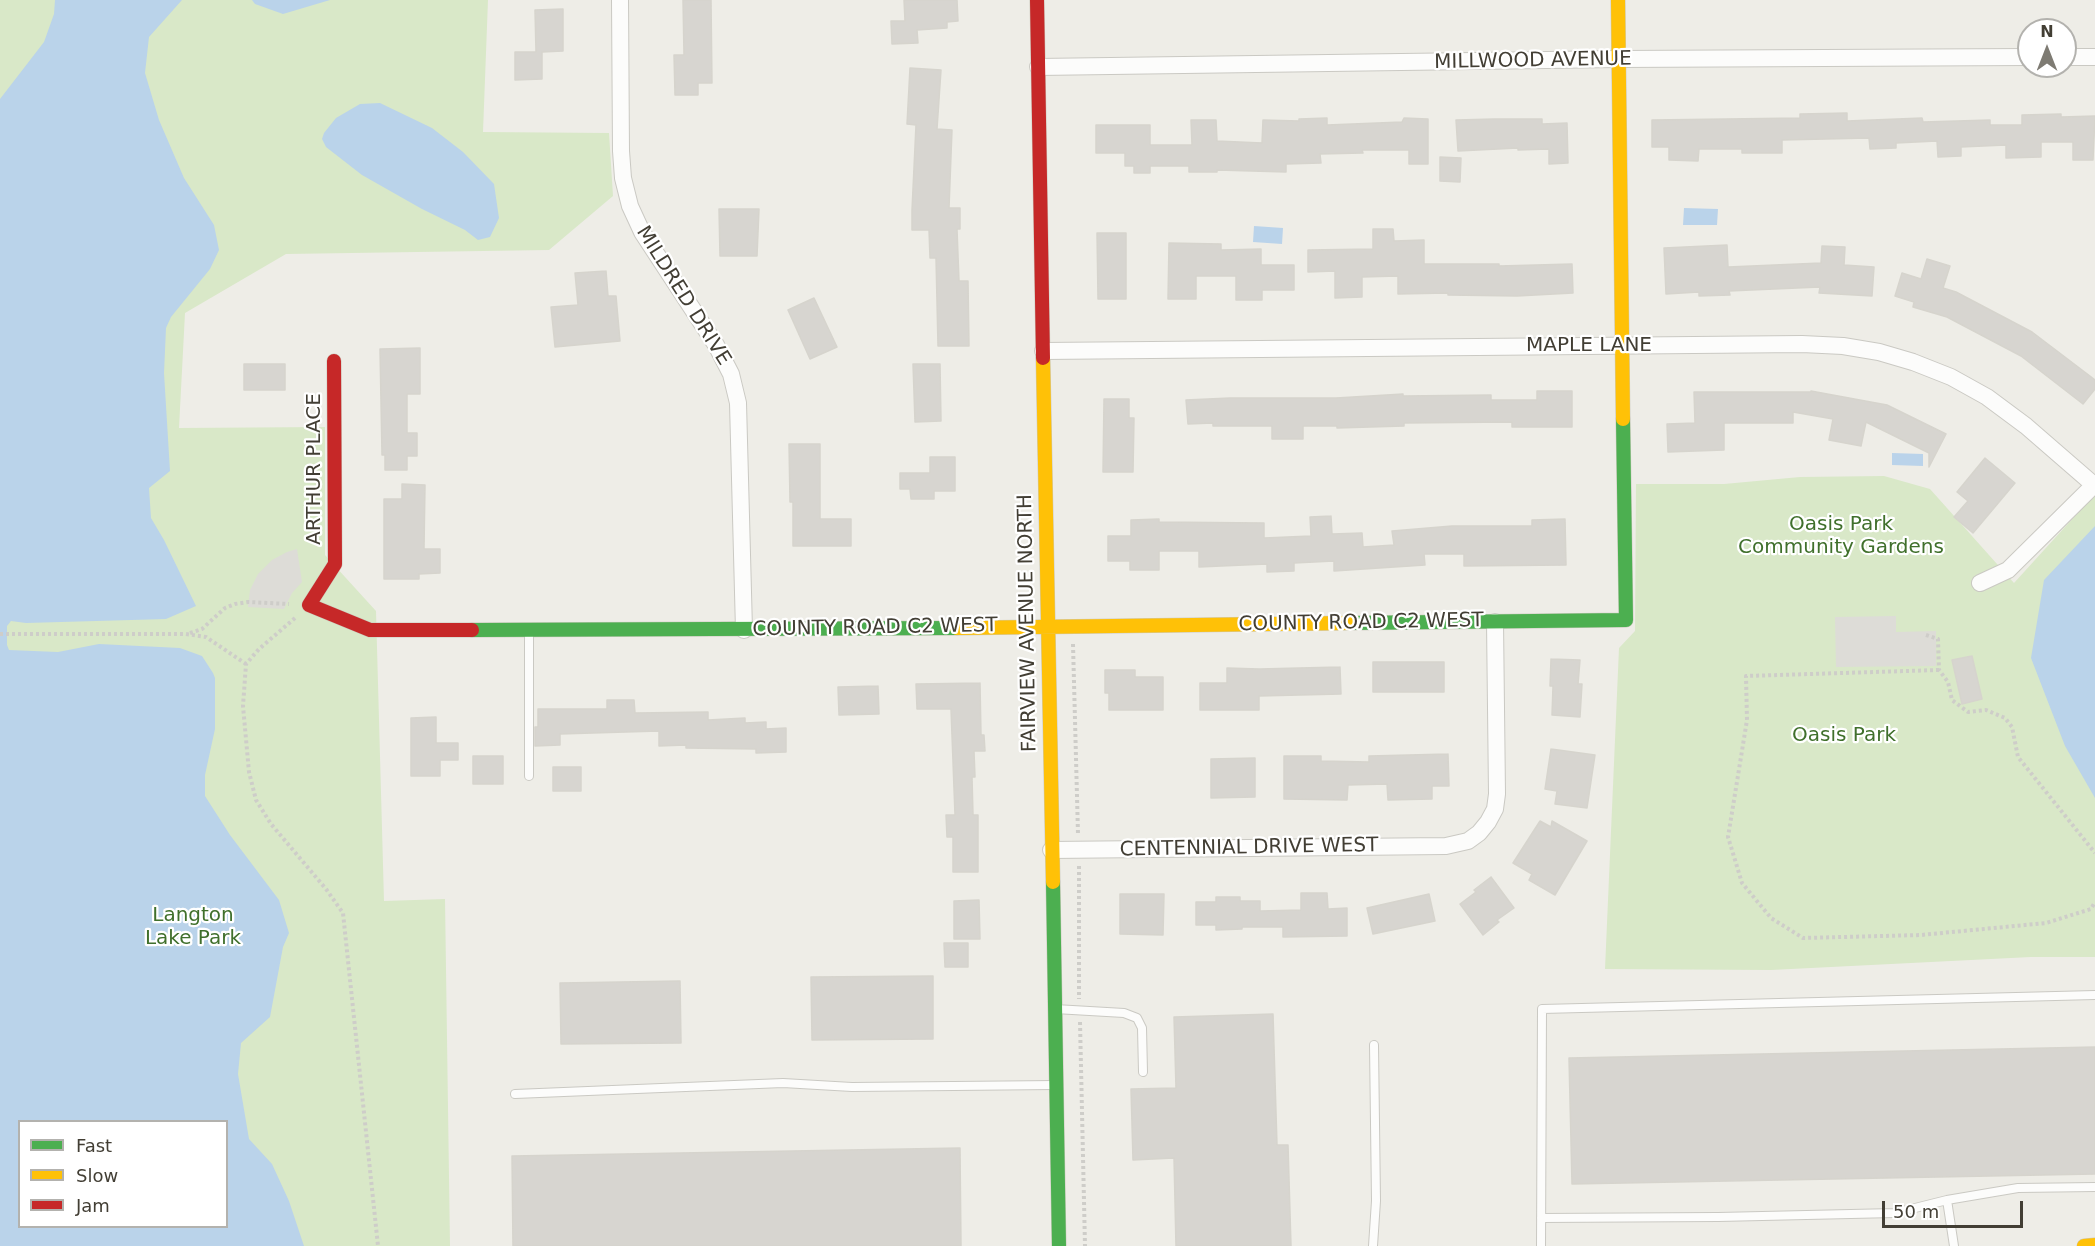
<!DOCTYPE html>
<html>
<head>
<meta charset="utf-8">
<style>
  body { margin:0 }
  #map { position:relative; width:2095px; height:1246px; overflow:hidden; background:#eeede7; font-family:"DejaVu Sans",sans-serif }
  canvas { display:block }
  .legend { position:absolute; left:18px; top:1120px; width:210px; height:108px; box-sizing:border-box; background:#fff; border:2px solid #b3b2ae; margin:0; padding:8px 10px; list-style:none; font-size:18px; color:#423e34 }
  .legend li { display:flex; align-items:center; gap:12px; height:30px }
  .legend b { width:30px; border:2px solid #b3b2ae }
  .north { position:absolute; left:2017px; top:18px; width:60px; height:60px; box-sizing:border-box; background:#fff; border:2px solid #b3b2ae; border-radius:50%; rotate:0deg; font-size:16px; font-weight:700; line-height:24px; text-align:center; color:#423e34 }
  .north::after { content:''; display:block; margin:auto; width:21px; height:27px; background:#7e7b73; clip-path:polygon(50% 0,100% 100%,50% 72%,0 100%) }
  .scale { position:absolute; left:1882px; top:1201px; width:141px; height:27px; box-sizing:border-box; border:3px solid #423e34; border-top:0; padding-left:8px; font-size:18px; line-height:21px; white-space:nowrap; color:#423e34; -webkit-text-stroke:4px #fff; paint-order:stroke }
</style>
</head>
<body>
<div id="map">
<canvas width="2095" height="1246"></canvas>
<ul class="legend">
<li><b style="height:8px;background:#4caf50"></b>Fast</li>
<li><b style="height:8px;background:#ffc107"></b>Slow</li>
<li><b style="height:8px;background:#c62828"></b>Jam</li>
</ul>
<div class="north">N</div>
<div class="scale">50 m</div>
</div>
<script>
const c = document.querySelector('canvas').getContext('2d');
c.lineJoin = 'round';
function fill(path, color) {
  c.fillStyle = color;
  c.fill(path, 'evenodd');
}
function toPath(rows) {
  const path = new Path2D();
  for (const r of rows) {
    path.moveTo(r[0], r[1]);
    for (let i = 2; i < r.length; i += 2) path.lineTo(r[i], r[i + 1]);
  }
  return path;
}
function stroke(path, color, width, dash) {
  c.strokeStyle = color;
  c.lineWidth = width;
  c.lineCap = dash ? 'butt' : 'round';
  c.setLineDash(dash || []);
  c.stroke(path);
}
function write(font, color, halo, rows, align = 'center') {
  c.font = font + ' "DejaVu Sans",sans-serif';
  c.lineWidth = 4.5;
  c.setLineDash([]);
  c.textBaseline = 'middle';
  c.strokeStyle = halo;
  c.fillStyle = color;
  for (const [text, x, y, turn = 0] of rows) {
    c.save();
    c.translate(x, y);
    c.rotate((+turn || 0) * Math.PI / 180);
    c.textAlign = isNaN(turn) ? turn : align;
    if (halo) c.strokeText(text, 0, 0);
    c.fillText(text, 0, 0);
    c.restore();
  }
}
const green = toPath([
  [0,0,488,0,483,132,609,133,613,196,549,250,286,254,185,313,179,428,325,427,325,555,376,611,384,901,445,899,450,1246,0,1246],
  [20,1122,226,1122,226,1226,20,1226],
  [1884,476,1930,489,2014,583,2095,494,2095,957,2031,957,1771,970,1605,969,1619,648,1635,631,1636,484,1724,484,1800,477]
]);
const parking = toPath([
  [297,549,302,582,292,593,284,609,248,607,250,590,258,574,272,560,287,552],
  [1896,616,1896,632,1936,631,1936,666,1836,667,1835,617]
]);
const water = toPath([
  [55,0,182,0,149,37,145,73,159,120,184,178,214,225,219,250,210,269,171,317,166,328,164,373,170,471,149,488,151,518,164,540,196,606,166,619,26,623,11,621,7,626,7,645,9,650,58,652,99,644,180,648,202,656,213,673,215,678,215,729,205,775,205,796,230,835,279,900,289,933,283,947,270,1017,241,1043,238,1074,249,1139,272,1164,289,1201,304,1246,0,1246,0,99,44,42,54,14],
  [20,1122,226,1122,226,1226,20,1226],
  [252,0,330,0,283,14,255,4],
  [380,103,432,128,463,152,494,184,499,218,490,237,478,240,465,230,422,209,362,175,326,147,322,139,324,133,336,118,360,104],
  [1684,208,1718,209,1717,225,1683,225],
  [1254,226,1283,228,1282,244,1253,242],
  [1892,453,1923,454,1923,466,1892,465],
  [2095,526,2095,798,2065,746,2031,658,2044,580]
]);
const building = toPath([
  [683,0,711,0,712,83,698,83,698,95,675,95,674,55,684,55,683,0],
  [904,0,957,0,958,21,947,22,947,28,917,30,918,43,892,44,891,21,905,21,904,0],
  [563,9,563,51,542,52,542,79,515,80,515,52,536,52,535,10,563,9],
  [910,68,941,70,937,129,952,130,949,208,960,208,960,229,957,229,959,281,968,281,969,346,938,346,936,258,930,258,929,230,912,230,912,210,916,125,907,124,910,68],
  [1847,113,1847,121,1922,118,1923,122,1990,120,1990,125,2022,125,2022,115,2061,114,2061,117,2095,116,2093,160,2073,160,2073,142,2041,142,2041,157,2006,158,2006,145,1961,147,1961,156,1938,157,1937,141,1896,143,1896,148,1870,149,1869,138,1782,140,1782,153,1742,153,1742,149,1699,149,1698,161,1669,160,1669,147,1652,147,1652,120,1800,118,1800,114,1847,113],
  [1327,118,1327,125,1402,122,1404,118,1428,119,1428,164,1409,164,1409,150,1362,150,1363,153,1320,154,1321,163,1286,164,1286,172,1217,170,1217,172,1189,172,1189,166,1150,166,1150,173,1134,173,1134,166,1125,166,1125,153,1096,153,1096,125,1150,125,1150,145,1192,145,1191,120,1216,120,1217,141,1262,143,1263,120,1299,121,1299,119,1327,118],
  [1494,119,1542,119,1542,124,1567,123,1568,163,1549,164,1549,149,1518,150,1518,148,1458,151,1456,120,1494,119],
  [1440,157,1461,158,1460,182,1440,181,1440,157],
  [719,209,759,209,757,256,720,256,719,209],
  [1373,229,1393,229,1394,241,1424,240,1424,264,1499,264,1499,266,1572,264,1573,293,1517,296,1448,295,1448,293,1398,294,1398,276,1362,277,1362,297,1335,298,1335,271,1308,272,1308,250,1373,249,1373,229],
  [1097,233,1126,233,1126,299,1098,299,1097,233],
  [1169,243,1221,244,1221,250,1261,249,1261,265,1294,265,1294,290,1262,290,1262,300,1236,300,1236,276,1196,276,1196,299,1168,299,1169,243],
  [1727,245,1728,267,1821,263,1822,246,1845,247,1844,265,1874,267,1872,296,1819,293,1820,287,1729,291,1730,295,1699,296,1699,292,1666,294,1664,248,1727,245],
  [1927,259,1950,266,1943,288,1956,292,2032,332,2095,380,2095,389,2083,404,2021,356,1947,317,1913,307,1914,302,1895,296,1902,273,1921,279,1927,259],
  [606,271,608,296,616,296,620,341,555,347,551,307,578,305,575,273,606,271],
  [814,298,837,347,810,359,788,310,814,298],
  [420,348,420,394,407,394,407,433,417,433,417,456,407,456,407,470,385,470,385,455,382,455,380,349,420,348],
  [244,364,285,364,285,390,244,390,244,364],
  [913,364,940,364,941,421,915,422,913,364],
  [1537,391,1572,391,1572,427,1512,427,1512,422,1404,423,1404,426,1337,428,1337,426,1303,426,1303,439,1272,439,1272,426,1213,426,1213,423,1188,424,1186,400,1230,398,1336,398,1403,394,1403,396,1491,395,1491,400,1537,400,1537,391],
  [1811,391,1887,405,1946,434,1929,467,1929,453,1866,422,1861,446,1829,440,1833,419,1793,412,1793,423,1724,423,1724,450,1668,452,1667,424,1695,423,1694,392,1811,392,1811,391],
  [1104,399,1129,399,1129,418,1134,418,1133,472,1103,472,1104,399],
  [789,444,820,444,820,519,851,519,851,546,793,546,793,502,790,502,789,444],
  [930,457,955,457,955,491,934,491,934,499,911,499,910,489,900,489,900,473,930,473,930,457],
  [1985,458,2015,483,1973,533,1954,517,1968,501,1957,492,1985,458],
  [402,484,425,485,424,549,440,549,440,573,419,574,419,579,384,579,384,499,402,499,402,484],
  [1331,516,1332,534,1362,533,1363,547,1394,545,1392,531,1452,526,1532,526,1532,520,1565,519,1566,565,1464,566,1464,554,1424,554,1425,565,1334,571,1334,561,1294,563,1294,571,1267,572,1267,564,1199,567,1199,551,1159,551,1159,570,1130,570,1130,561,1108,561,1108,536,1131,536,1131,520,1159,519,1159,522,1264,523,1264,538,1311,536,1310,517,1331,516],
  [1972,656,1982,699,1962,704,1952,660,1972,656],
  [1551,659,1580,660,1578,684,1582,684,1580,717,1552,715,1553,686,1550,686,1551,659],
  [1373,662,1444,662,1444,692,1373,692,1373,662],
  [1340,667,1341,694,1259,696,1259,710,1200,710,1200,683,1227,683,1227,668,1259,669,1340,667],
  [1105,670,1135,670,1135,677,1163,677,1163,710,1109,710,1109,693,1105,693,1105,670],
  [980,683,981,735,984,735,985,751,974,751,975,777,972,777,973,815,978,815,978,872,953,872,953,837,947,837,946,815,955,815,951,709,917,709,916,684,980,683],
  [878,686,879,714,839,715,838,687,878,686],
  [607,700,634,700,635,713,708,712,708,720,745,718,745,723,766,722,766,729,786,728,786,752,756,753,756,749,686,748,686,745,659,746,659,731,560,734,560,745,535,746,535,727,538,727,538,709,607,709,607,700],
  [436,717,436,743,458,743,458,760,440,760,440,776,411,776,411,718,436,717],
  [1551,749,1595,755,1587,808,1555,804,1557,791,1545,789,1551,749],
  [1448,754,1449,786,1432,786,1432,799,1388,800,1387,784,1348,785,1347,800,1284,799,1284,756,1321,756,1321,761,1369,762,1369,756,1448,754],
  [473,756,503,756,503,784,473,784,473,756],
  [1255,758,1255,797,1211,798,1211,759,1255,758],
  [553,767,581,767,581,791,553,791,553,767],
  [1540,821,1551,827,1552,821,1587,841,1555,895,1529,880,1532,874,1513,863,1540,821],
  [1491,877,1514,908,1497,920,1499,922,1483,935,1460,904,1476,892,1474,890,1491,877],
  [1301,893,1327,893,1328,909,1347,908,1347,936,1283,937,1283,927,1242,927,1242,929,1216,930,1216,925,1196,925,1196,902,1216,902,1216,897,1240,897,1240,901,1260,901,1260,911,1301,910,1301,893],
  [1120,894,1164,894,1163,935,1120,934,1120,894],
  [1429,894,1435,921,1373,934,1367,908,1429,894],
  [979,900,980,939,954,939,954,901,979,900],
  [944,943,968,943,968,967,945,967,944,943],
  [933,976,933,1039,812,1040,811,977,933,976],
  [680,981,681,1043,561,1044,560,983,680,981],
  [1273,1014,1277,1145,1288,1145,1291,1246,1176,1246,1174,1158,1133,1160,1131,1089,1176,1088,1174,1017,1273,1014],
  [2095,1047,2095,1174,1572,1184,1569,1058,2095,1047],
  [960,1148,961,1246,513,1246,512,1156,960,1148]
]);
const path = toPath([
  [295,618,259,649,246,664,243,706,249,772,256,800,271,824,326,889,343,913,378,1246],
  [190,633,202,629,225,608,235,604,248,602,289,604],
  [0,634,186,634,206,637,246,664],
  [1926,635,1938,639,1939,670,1948,682,1952,700,1968,712,1986,710,2005,718,2012,727,2018,757,2095,853],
  [1073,644,1078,834],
  [1939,670,1746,676,1747,720,1728,837,1742,883,1771,918,1803,938,1921,935,2046,923,2091,909,2095,902],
  [1079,866,1079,999],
  [1080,1022,1085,1246]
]);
const lane = toPath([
  [529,776,529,631],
  [1055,1009,1124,1013,1137,1018,1142,1028,1143,1072],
  [515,1094,783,1083,852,1087,1055,1085],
  [1947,1200,1954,1246],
  [1541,1218,1718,1217,1895,1213,1947,1200,2018,1188,2095,1187],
  [1373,1246,1376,1201,1374,1045],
  [1541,1246,1542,1009,2095,995]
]);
const street = toPath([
  [620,0,621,151,623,178,630,206,642,232,716,345,731,374,738,403,744,630],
  [2065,57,2095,57],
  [1038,67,1619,59,2029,57],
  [1043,351,1802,344,1843,346,1879,352,1913,362,1951,377,1987,397,2026,426,2094,485],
  [1980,583,2008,570,2095,484],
  [1051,850,1446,846,1468,841,1479,833,1488,822,1495,809,1497,794,1495,622]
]);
const fast = toPath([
  [1350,623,1626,620,1623,419],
  [472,630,957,628],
  [1053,882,1059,1246]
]);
const slow = toPath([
  [1618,0,1623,419],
  [1043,358,1053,882],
  [957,628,1350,623],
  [2084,1246,2095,1245]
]);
const jam = toPath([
  [1037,0,1043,358],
  [334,361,335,564,309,605,370,630,472,630]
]);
const streetNames = [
  ["MILLWOOD AVENUE",1533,61,-1],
  ["MILDRED DRIVE",683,296,58],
  ["MAPLE LANE",1589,346],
  ["ARTHUR PLACE",315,469,-90],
  ["FAIRVIEW AVENUE NORTH",1028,623,-91],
  ["COUNTY ROAD C2 WEST",1361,623,-1],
  ["COUNTY ROAD C2 WEST",875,628,-1],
  ["CENTENNIAL DRIVE WEST",1249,848,-1]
];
const parkNames = [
  ["Oasis Park",1841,525],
  ["Community Gardens",1841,548],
  ["Oasis Park",1844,736],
  ["Langton",193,916],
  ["Lake Park",193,939]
];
fill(green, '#d9e8c8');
fill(parking, '#dddcd7');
fill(water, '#bad3ea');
fill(building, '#d7d5d0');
stroke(building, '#d6d4cd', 1.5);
stroke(lane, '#cac9c3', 10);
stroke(street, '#cac9c3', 18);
stroke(fast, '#cccabe', 15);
stroke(slow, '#cccabe', 15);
stroke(jam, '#cccabe', 15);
stroke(path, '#cecdc9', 4, [3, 3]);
stroke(lane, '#fcfcfb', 8);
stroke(street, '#fcfcfb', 16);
stroke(fast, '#4caf50', 14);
stroke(slow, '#ffc107', 14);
stroke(jam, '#c62828', 14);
write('20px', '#423e34', '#fff', streetNames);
write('20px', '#40702c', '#fff', parkNames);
</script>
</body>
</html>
